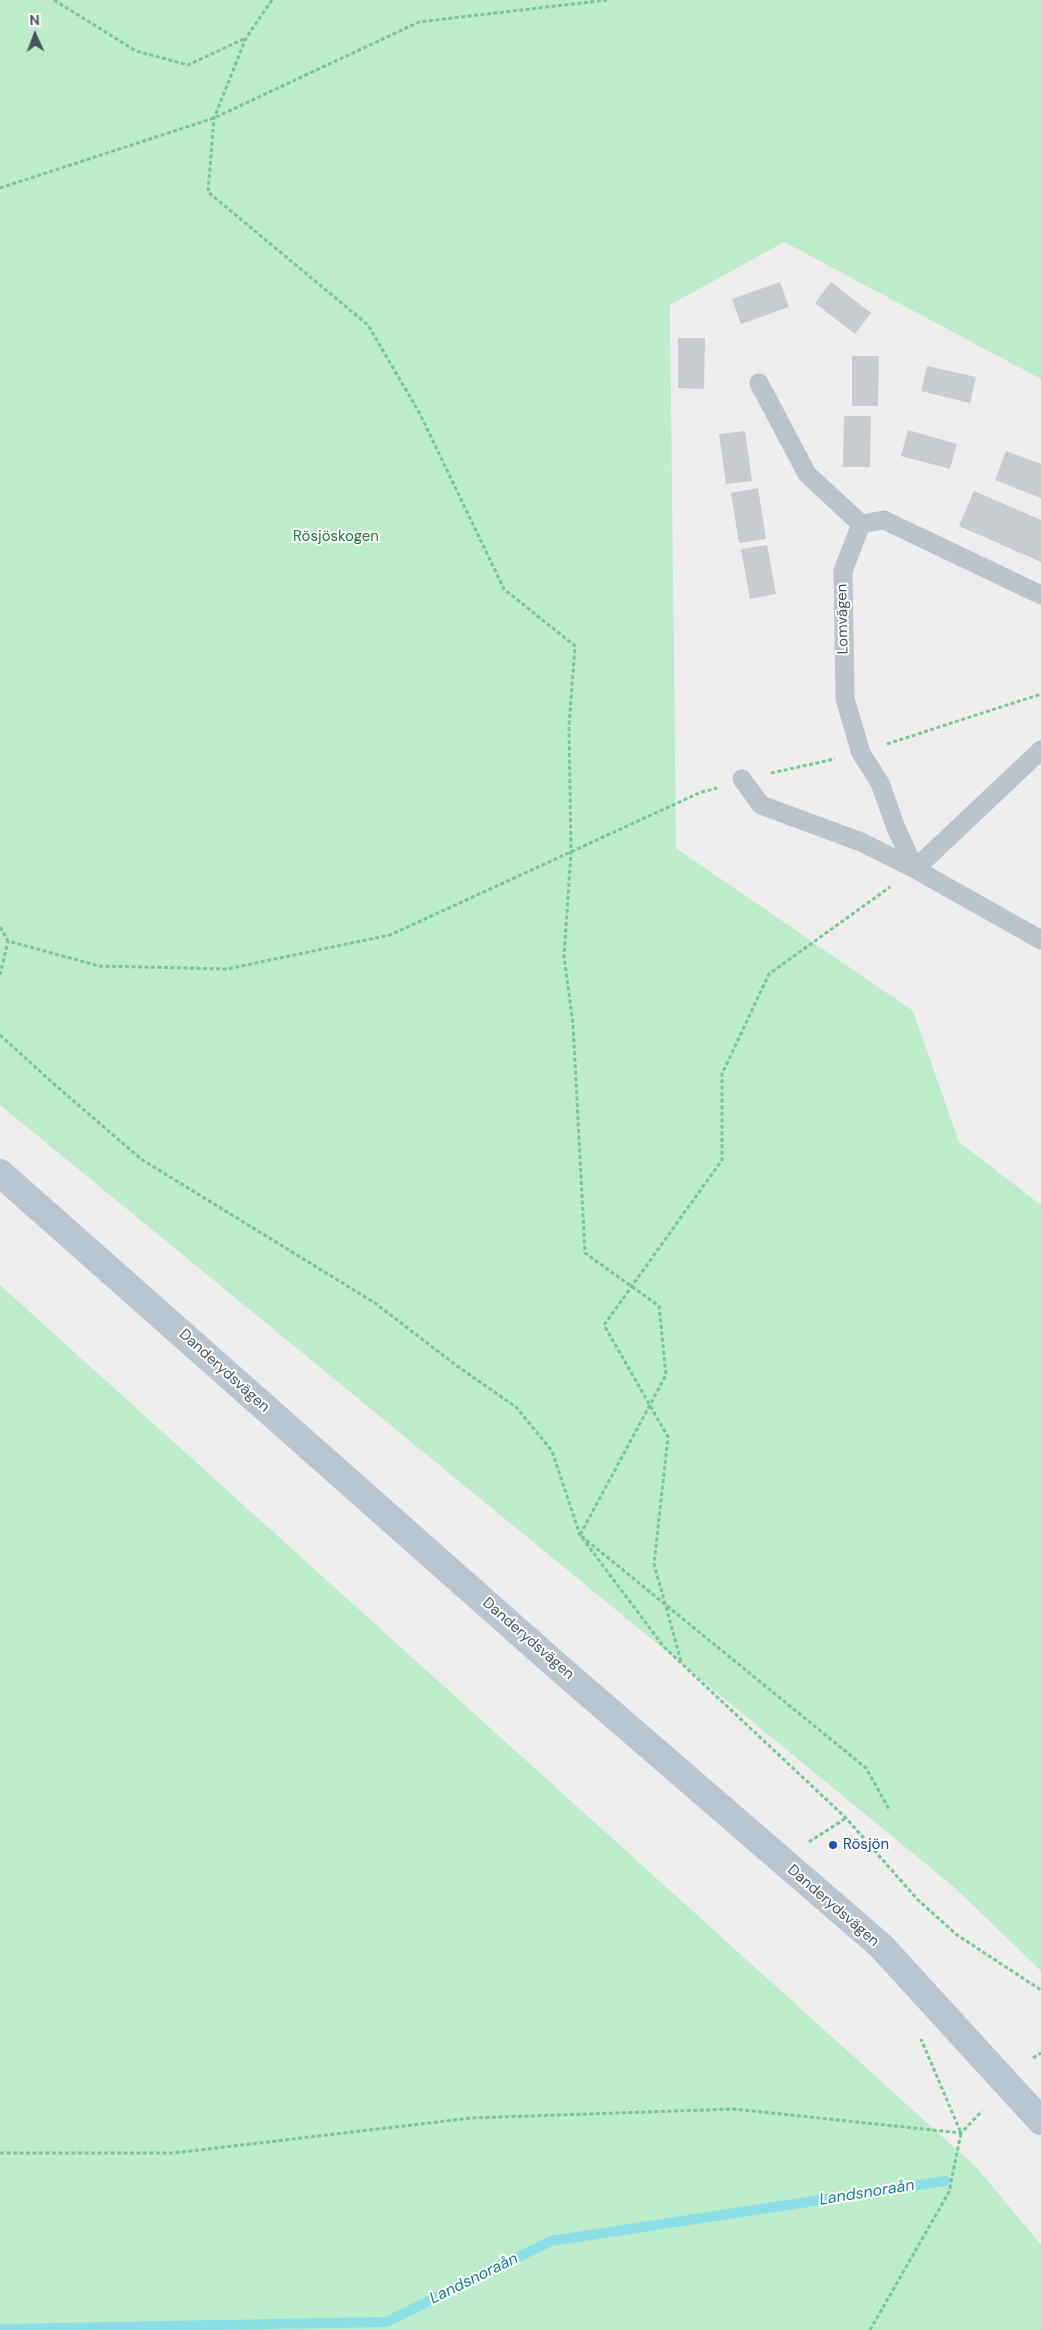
<!DOCTYPE html>
<html>
<head>
<meta charset="utf-8">
<style>
  body { margin:0 }
  #map { position:relative; width:1041px; height:2330px; overflow:hidden; background:#f0edee; font-family:"DM Sans",sans-serif }
  canvas { display:block }
  .north { position:absolute; left:10px; top:10px; width:50px; height:50px; -webkit-text-stroke:4px #fff; paint-order:stroke; rotate:358deg; font-size:14px; font-weight:700; line-height:20px; text-align:center; color:#47535a }
  .north::after { content:''; display:block; margin:auto; width:18px; height:22px; background:#47535a; clip-path:polygon(50% 0,100% 100%,50% 72%,0 100%) }
</style>
</head>
<body>
<div id="map">
<canvas width="1041" height="2330"></canvas>
<div class="north">N</div>
</div>
<script>
const c = document.querySelector('canvas').getContext('2d');
c.lineJoin = 'round';
function fill(path, color) {
  c.fillStyle = color;
  c.fill(path, 'evenodd');
}
function toPath(rows) {
  const path = new Path2D();
  for (const r of rows) {
    path.moveTo(r[0], r[1]);
    for (let i = 2; i < r.length; i += 2) path.lineTo(r[i], r[i + 1]);
  }
  return path;
}
function stroke(path, color, width, dash) {
  c.strokeStyle = color;
  c.lineWidth = width;
  c.lineCap = dash ? 'butt' : 'round';
  c.setLineDash(dash || []);
  c.stroke(path);
}
function write(font, color, halo, rows, align = 'center') {
  c.font = font + ' "DM Sans",sans-serif';
  c.lineWidth = 4;
  c.setLineDash([]);
  c.textBaseline = 'middle';
  c.strokeStyle = halo;
  c.fillStyle = color;
  for (const [text, x, y, turn = 0] of rows) {
    c.save();
    c.translate(x, y);
    c.rotate((+turn || 0) * Math.PI / 180);
    c.textAlign = isNaN(turn) ? turn : align;
    if (halo) c.strokeText(text, 0, 0);
    c.fillText(text, 0, 0);
    c.restore();
  }
}
const green = toPath([
  [0,0,1041,0,1041,379,784,242,670,305,676,848,913,1011,959,1142,1041,1205,1041,1971,954,1887,0,1105],
  [0,1285,977,2168,1041,2245,1041,2330,0,2330]
]);
const stream = toPath([
  [0,2329,386,2322,551,2241,945,2181]
]);
const building = toPath([
  [780,282,789,307,741,324,732,299],
  [831,282,871,313,855,334,815,303],
  [678,338,705,338,704,389,678,388],
  [852,356,879,356,878,406,852,406],
  [927,366,976,377,970,403,921,391],
  [844,416,871,416,870,467,843,467],
  [908,430,957,444,950,469,901,456],
  [745,431,752,481,726,484,719,434],
  [1006,451,1041,464,1041,498,995,480],
  [758,488,766,539,739,543,731,493],
  [974,491,1041,520,1041,562,959,526],
  [767,545,776,594,750,599,741,549]
]);
const path = toPath([
  [54,0,136,51,188,65,246,38],
  [272,0,246,38,214,118,208,192,368,325,420,414,504,589,575,646,569,726,571,852,564,956,573,1024,585,1253,659,1306,666,1375,580,1535,866,1768,890,1811],
  [0,188,214,118,419,22,607,0],
  [887,744,1041,694],
  [771,773,835,759],
  [0,927,8,941,99,966,227,969,390,935,699,793,717,788],
  [0,975,8,941],
  [0,1035,55,1085,141,1159,375,1303,457,1366,516,1407,552,1451,580,1535,664,1647,846,1818,917,1899,957,1935,1041,1990],
  [681,1661,654,1564,668,1437,604,1325,722,1160,722,1074,769,974,890,887],
  [809,1842,846,1818],
  [1033,2058,1041,2053],
  [0,2153,174,2153,471,2118,734,2109,961,2133,982,2111],
  [870,2330,949,2192,961,2133,921,2039]
]);
const service = toPath([
  [759,383,807,474,861,524],
  [861,524,843,571,845,699,861,753,880,783,896,828,915,869],
  [861,524,884,520,1041,595],
  [742,779,761,805,861,842,915,869,1041,940],
  [915,869,1041,750]
]);
const secondary = toPath([
  [0,1173,557,1666,881,1946,1041,2121]
]);
const markers = [
  [833,1845,5,"#1a4fb4"]
];
const parkNames = [
  ["Rösjöskogen",336,537]
];
const streetNames = [
  ["Lomvägen",843,619,-91],
  ["Danderydsvägen",224,1371,42],
  ["Danderydsvägen",528,1639,41],
  ["Danderydsvägen",833,1906,41]
];
const transitNames = [
  ["Rösjön",843,1845]
];
const waterNames = [
  ["Landsnoraån",867,2193,-9],
  ["Landsnoraån",474,2279,-26]
];
fill(green, '#bdeccb');
stroke(stream, '#8cdee7', 10);
fill(building, '#c8cbd0');
stroke(path, '#77c898', 3, [4, 2.5]);
stroke(service, '#bac4ca', 19);
stroke(secondary, '#bac6cf', 28);
for (const [x, y, r, color] of markers) {
  const dot = new Path2D();
  dot.arc(x, y, r, 0, 2 * Math.PI);
  c.fillStyle = color;
  c.fill(dot);
  stroke(dot, '#fff', 2);
}
write('15px', '#1b783f', '#fff', parkNames);
write('15px', '#47535a', '#fff', streetNames);
write('15px', '#164399', '#fff', transitNames, 'left');
write('italic 16px', '#137f8b', '#fff', waterNames);
</script>
</body>
</html>
